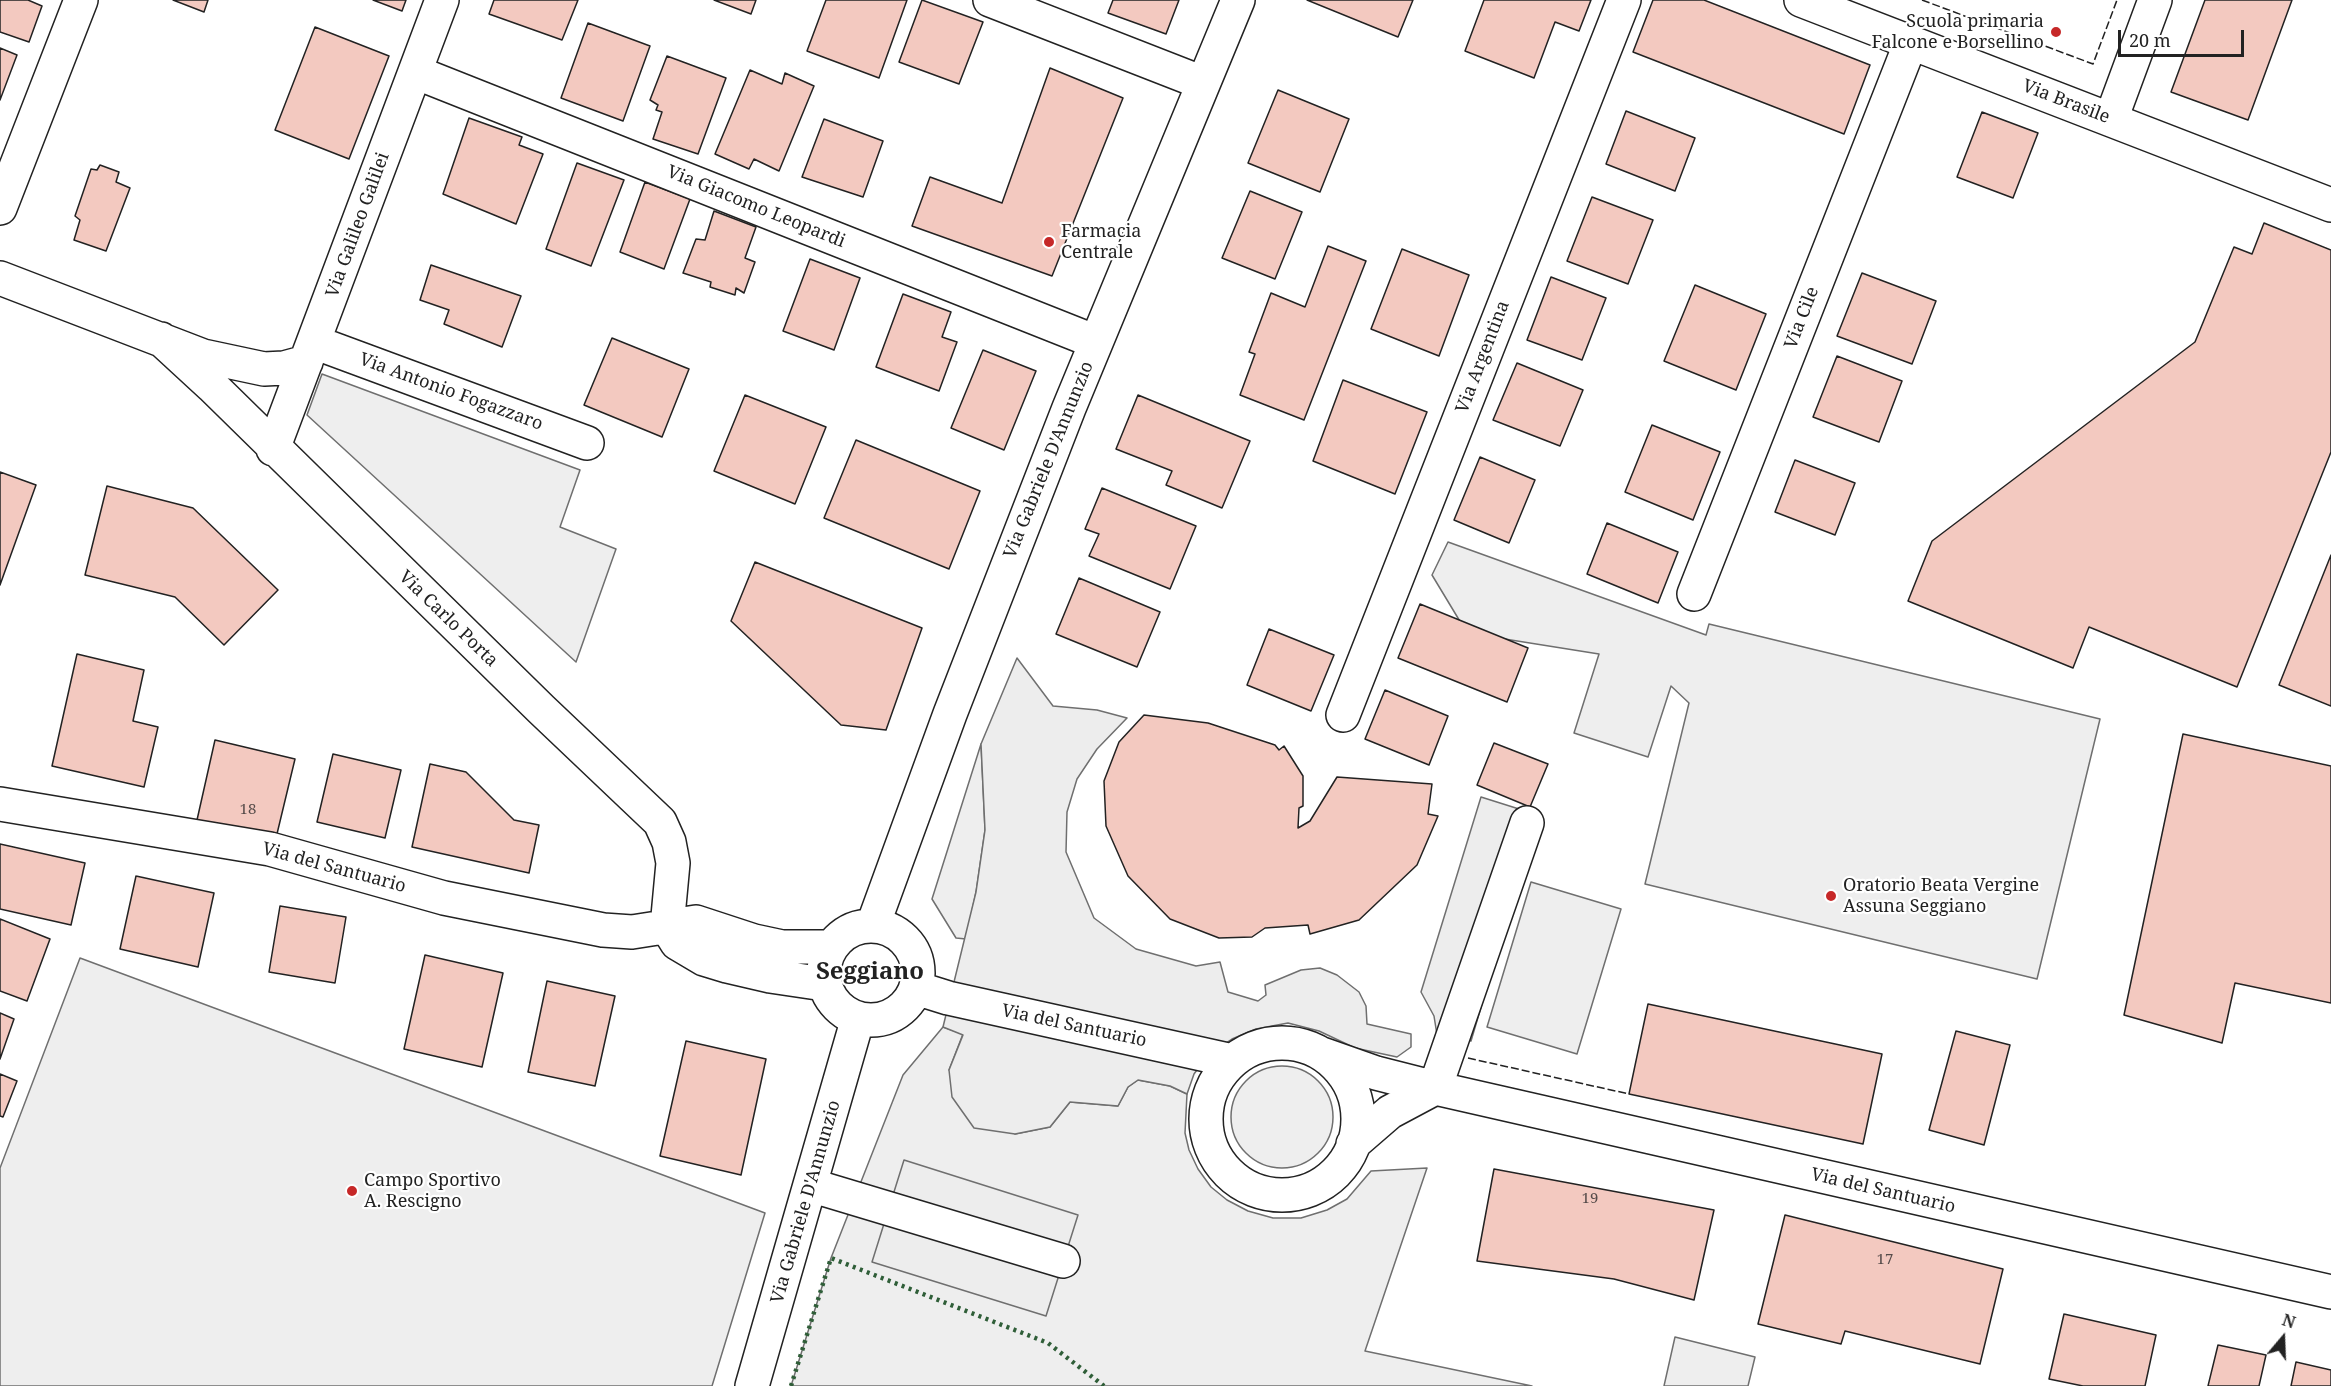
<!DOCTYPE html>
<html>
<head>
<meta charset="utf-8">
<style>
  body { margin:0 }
  #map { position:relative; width:2331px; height:1386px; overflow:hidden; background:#fff; font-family:"Noto Serif",serif }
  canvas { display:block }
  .north { position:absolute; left:2253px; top:1308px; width:60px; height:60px; -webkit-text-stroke:4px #fff; paint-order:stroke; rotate:19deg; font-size:16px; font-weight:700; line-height:24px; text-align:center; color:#222 }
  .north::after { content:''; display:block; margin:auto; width:21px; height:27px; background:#222; clip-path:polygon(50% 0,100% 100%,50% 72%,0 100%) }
  .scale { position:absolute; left:2118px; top:30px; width:126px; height:27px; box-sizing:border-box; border:3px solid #222; border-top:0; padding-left:8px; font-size:18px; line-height:21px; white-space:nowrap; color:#222; -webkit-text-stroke:4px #fff; paint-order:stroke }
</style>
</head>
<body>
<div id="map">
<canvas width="2331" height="1386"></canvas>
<div class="north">N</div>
<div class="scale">20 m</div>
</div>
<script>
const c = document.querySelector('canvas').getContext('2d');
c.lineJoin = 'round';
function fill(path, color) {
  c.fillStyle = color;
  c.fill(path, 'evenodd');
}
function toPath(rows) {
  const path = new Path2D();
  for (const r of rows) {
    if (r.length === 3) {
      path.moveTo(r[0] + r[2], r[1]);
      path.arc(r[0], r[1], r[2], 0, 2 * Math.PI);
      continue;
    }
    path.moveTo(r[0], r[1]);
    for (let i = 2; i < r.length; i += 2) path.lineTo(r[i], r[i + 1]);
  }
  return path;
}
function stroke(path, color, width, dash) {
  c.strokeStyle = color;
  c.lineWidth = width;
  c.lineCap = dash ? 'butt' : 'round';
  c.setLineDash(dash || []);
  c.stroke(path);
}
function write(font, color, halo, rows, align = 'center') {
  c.font = font + ' "Noto Serif",serif';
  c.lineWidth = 4.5;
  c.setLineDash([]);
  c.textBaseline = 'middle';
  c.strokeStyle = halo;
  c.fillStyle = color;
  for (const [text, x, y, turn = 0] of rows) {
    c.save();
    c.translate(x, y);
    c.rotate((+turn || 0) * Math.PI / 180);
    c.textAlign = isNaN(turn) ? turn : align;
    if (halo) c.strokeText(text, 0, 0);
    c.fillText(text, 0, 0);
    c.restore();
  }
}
const green = toPath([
  [322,374,580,470,560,527,616,549,576,662,307,415,322,374],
  [1448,542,1706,635,1709,624,2100,719,2037,979,1645,884,1689,703,1671,686,1648,757,1574,733,1599,654,1467,633,1432,575,1448,542],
  [981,744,985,830,976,892,966,939,956,938,932,899,981,744],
  [1531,882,1621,909,1577,1054,1487,1027,1531,882],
  [80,958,765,1213,712,1386,0,1386,0,1168,80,958],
  [943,1027,963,1034,949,1070,1015,1134,1050,1127,1070,1102,1118,1106,1128,1087,1138,1080,1170,1086,1187,1094,1185,1133,1189,1150,1198,1169,1211,1187,1227,1200,1248,1211,1273,1218,1301,1218,1327,1210,1347,1199,1371,1171,1427,1168,1365,1351,1532,1386,791,1386,831,1258,903,1075,943,1027],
  [1282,1117,51],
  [1675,1337,1755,1357,1748,1386,1664,1386,1675,1337]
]);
const parking = toPath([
  [1017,658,1053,706,1097,710,1127,718,1097,749,1077,779,1067,812,1066,852,1094,918,1136,949,1196,966,1220,962,1228,992,1258,1001,1266,995,1265,985,1301,970,1320,968,1337,975,1359,992,1366,1006,1367,1024,1411,1034,1411,1047,1397,1057,1355,1048,1319,1031,1288,1023,1256,1029,1232,1039,1208,1055,1194,1074,1187,1094,1170,1086,1138,1080,1128,1087,1118,1106,1070,1102,1050,1127,1015,1134,974,1128,952,1097,949,1070,963,1035,943,1027,976,892,985,830,981,744,1017,658],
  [1481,797,1538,815,1471,1041,1437,1035,1434,1016,1421,992,1481,797],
  [904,1160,1078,1215,1046,1316,872,1262,904,1160]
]);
const building = toPath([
  [0,0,28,0,42,6,29,42,0,32,0,0],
  [173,0,208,0,204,12,173,0],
  [373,0,406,0,402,11,373,0],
  [494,0,578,0,562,40,489,14,494,0],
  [714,0,756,0,751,14,714,0],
  [826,0,907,0,879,78,807,51,826,0],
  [922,0,983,22,959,84,899,62,922,0],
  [1113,0,1179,0,1166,34,1108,13,1113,0],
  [1307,0,1413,0,1398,37,1307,0],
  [1484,0,1591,0,1579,31,1555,22,1534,78,1465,51,1484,0],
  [1653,0,1704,0,1870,65,1844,134,1633,52,1653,0],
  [2205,0,2292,0,2248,120,2171,92,2205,0],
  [588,23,650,46,623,121,561,98,588,23],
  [315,27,389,56,349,159,275,130,315,27],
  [0,48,17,55,0,100,0,48],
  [667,56,726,78,698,154,653,139,662,112,656,110,658,105,650,100,667,56],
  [1050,68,1123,98,1052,276,912,226,930,177,1002,203,1050,68],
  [750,70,782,84,785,73,814,86,779,171,754,159,749,169,715,154,750,70],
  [1278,90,1349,119,1320,192,1248,163,1278,90],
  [1626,111,1695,138,1675,191,1606,164,1626,111],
  [1982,112,2038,133,2013,198,1957,177,1982,112],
  [469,118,522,137,519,145,543,154,516,224,443,194,469,118],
  [824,119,883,141,863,197,802,177,824,119],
  [577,163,624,180,591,266,546,249,577,163],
  [100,165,119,172,116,182,130,188,106,251,74,240,80,220,75,216,91,169,97,170,100,165],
  [645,182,690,199,664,269,620,252,645,182],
  [1250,191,1302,212,1275,279,1222,258,1250,191],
  [1592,197,1653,220,1628,284,1567,261,1592,197],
  [714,211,756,227,745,258,755,262,744,293,736,288,735,295,710,287,711,282,683,273,696,239,705,240,714,211],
  [2264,223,2331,250,2331,452,2237,687,2089,627,2073,668,1908,601,1932,541,2195,342,2234,247,2252,254,2264,223],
  [1328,246,1366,261,1304,420,1240,395,1255,354,1249,352,1271,293,1305,307,1328,246],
  [1402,249,1469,275,1439,356,1371,329,1402,249],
  [810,259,860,278,834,350,783,331,810,259],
  [431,265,521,296,502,347,444,324,449,310,420,300,431,265],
  [1862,273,1936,301,1912,364,1837,336,1862,273],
  [1551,277,1606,298,1582,360,1527,340,1551,277],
  [1695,285,1766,314,1736,390,1664,361,1695,285],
  [903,294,951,312,942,337,957,342,939,391,876,367,903,294],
  [612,338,689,369,662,437,584,405,612,338],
  [983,350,1036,371,1004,450,951,428,983,350],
  [1837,356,1902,381,1879,442,1813,417,1837,356],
  [1517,363,1583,390,1560,446,1493,420,1517,363],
  [1343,380,1427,412,1395,494,1313,461,1343,380],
  [745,395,826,427,795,504,714,471,745,395],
  [1138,395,1250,441,1222,508,1166,485,1172,471,1116,449,1138,395],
  [1652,425,1720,452,1693,520,1625,492,1652,425],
  [856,440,980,491,949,569,824,518,856,440],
  [1480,457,1535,480,1509,543,1454,520,1480,457],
  [1795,460,1855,483,1835,535,1775,512,1795,460],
  [0,472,36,485,0,585,0,472],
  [107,486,193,508,278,590,224,645,175,597,85,575,107,486],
  [1102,488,1196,526,1170,589,1089,556,1099,534,1085,529,1102,488],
  [1607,523,1678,552,1658,603,1587,574,1607,523],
  [2331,555,2331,706,2279,685,2331,555],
  [755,562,922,628,886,730,841,725,731,621,755,562],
  [1079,578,1160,612,1137,667,1056,634,1079,578],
  [1420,604,1528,648,1507,702,1398,658,1420,604],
  [1269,629,1334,655,1311,711,1247,685,1269,629],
  [77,654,144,670,133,721,158,727,144,787,52,766,77,654],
  [1385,690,1448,716,1429,765,1365,739,1385,690],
  [1144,715,1208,723,1275,745,1279,750,1284,746,1303,776,1303,806,1299,808,1298,828,1310,821,1337,777,1432,784,1428,814,1438,816,1417,865,1359,920,1310,934,1308,925,1265,928,1252,937,1219,938,1170,919,1128,876,1106,826,1104,781,1119,742,1144,715],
  [2183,734,2331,766,2331,1003,2235,983,2222,1043,2124,1015,2183,734],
  [215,740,295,759,276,838,197,820,215,740],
  [1494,743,1548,764,1530,807,1477,785,1494,743],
  [333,754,401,770,385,838,317,822,333,754],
  [430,764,466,772,514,820,539,825,529,873,412,847,430,764],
  [0,844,85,863,71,925,0,909,0,844],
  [136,876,214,893,198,967,120,949,136,876],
  [280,906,346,917,335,983,269,972,280,906],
  [0,919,50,939,27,1001,0,991,0,919],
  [425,955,503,973,482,1067,404,1049,425,955],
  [547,981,615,996,595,1086,528,1072,547,981],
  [1648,1004,1882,1054,1863,1144,1629,1094,1648,1004],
  [0,1013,14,1019,0,1059,0,1013],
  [1956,1031,2010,1045,1984,1145,1929,1130,1956,1031],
  [686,1041,766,1059,741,1175,660,1156,686,1041],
  [0,1074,17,1081,3,1117,0,1116,0,1074],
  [1494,1169,1714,1210,1694,1300,1614,1279,1477,1261,1494,1169],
  [1785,1215,2003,1269,1980,1364,1845,1331,1841,1344,1758,1324,1785,1215],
  [2064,1314,2156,1335,2145,1386,2083,1386,2049,1379,2064,1314],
  [2218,1345,2266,1355,2259,1386,2208,1386,2218,1345],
  [2296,1362,2331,1370,2331,1386,2291,1386,2296,1362]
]);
const minor = toPath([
  [990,0,1203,83],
  [1801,0,2331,205],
  [415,72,1096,342],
  [2111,119,2155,0],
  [0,208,81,0],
  [0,278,203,356,264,369,284,368,306,362],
  [161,339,212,386,541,709,660,822,669,842,673,863,667,927,677,943,704,959,727,966,770,976,824,984],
  [314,342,587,443],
  [273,449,442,0],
  [1694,594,1911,42],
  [1343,715,1624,0],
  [0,804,270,849,444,898,603,930,632,932,696,922,754,941,782,947,831,947],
  [873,925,950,714,1069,408,1238,0],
  [871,973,47],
  [916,988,948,998,1233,1061],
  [1282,1119,76],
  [1322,1054,1376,1073,1435,1088,2331,1292],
  [1435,1088,1527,823],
  [1353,1144,1390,1112,1435,1088],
  [810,1185,1063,1261],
  [752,1386,858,1018]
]);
const hedge = toPath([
  [791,1386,831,1258,1048,1343,1104,1386]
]);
const fence = toPath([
  [1922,0,2093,64,2117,0],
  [1468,1058,1629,1094]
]);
const markers = [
  [2056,32,6,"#c62828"],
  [1049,242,6,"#c62828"],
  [1831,896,6,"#c62828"],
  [352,1191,6,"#c62828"]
];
const numberNames = [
  ["18",248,810],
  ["19",1590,1199],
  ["17",1885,1260]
];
const poiNames = [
  ["Scuola primaria",2044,22,"right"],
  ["Falcone e Borsellino",2044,43,"right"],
  ["Farmacia",1061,232],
  ["Centrale",1061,253],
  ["Oratorio Beata Vergine",1843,886],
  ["Assuna Seggiano",1843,907],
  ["Campo Sportivo",364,1181],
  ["A. Rescigno",364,1202]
];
const streetNames = [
  ["Via Brasile",2066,102,21],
  ["Via Giacomo Leopardi",756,207,22],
  ["Via Galileo Galilei",358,225,-70],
  ["Via Cile",1802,318,-69],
  ["Via Argentina",1483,357,-69],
  ["Via Antonio Fogazzaro",451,392,20],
  ["Via Gabriele D'Annunzio",1049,460,-68],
  ["Via Carlo Porta",448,619,44],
  ["Via del Santuario",334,868,15],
  ["Via del Santuario",1074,1026,12],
  ["Via del Santuario",1883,1191,13],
  ["Via Gabriele D'Annunzio",806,1202,-74]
];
const districtNames = [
  ["Seggiano",870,972]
];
fill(green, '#eee');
stroke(green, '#6f6f6f', 1.5);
fill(parking, '#ededed');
stroke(parking, '#6f6f6f', 1.5);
fill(building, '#f3c9c0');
stroke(building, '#222', 1.5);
stroke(minor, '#222', 36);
stroke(minor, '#fff', 33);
stroke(hedge, '#2f5e38', 4.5, [3, 4.5]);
stroke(fence, '#222', 1.5, [8, 3]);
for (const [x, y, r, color] of markers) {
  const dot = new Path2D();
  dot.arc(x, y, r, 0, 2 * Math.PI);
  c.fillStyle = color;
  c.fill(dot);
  stroke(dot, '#fff', 2);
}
write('15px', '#564c4a', null, numberNames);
write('18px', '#222', '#fff', poiNames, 'left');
write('18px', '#222', '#fff', streetNames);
write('bold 24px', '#222', '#fff', districtNames);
</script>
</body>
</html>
